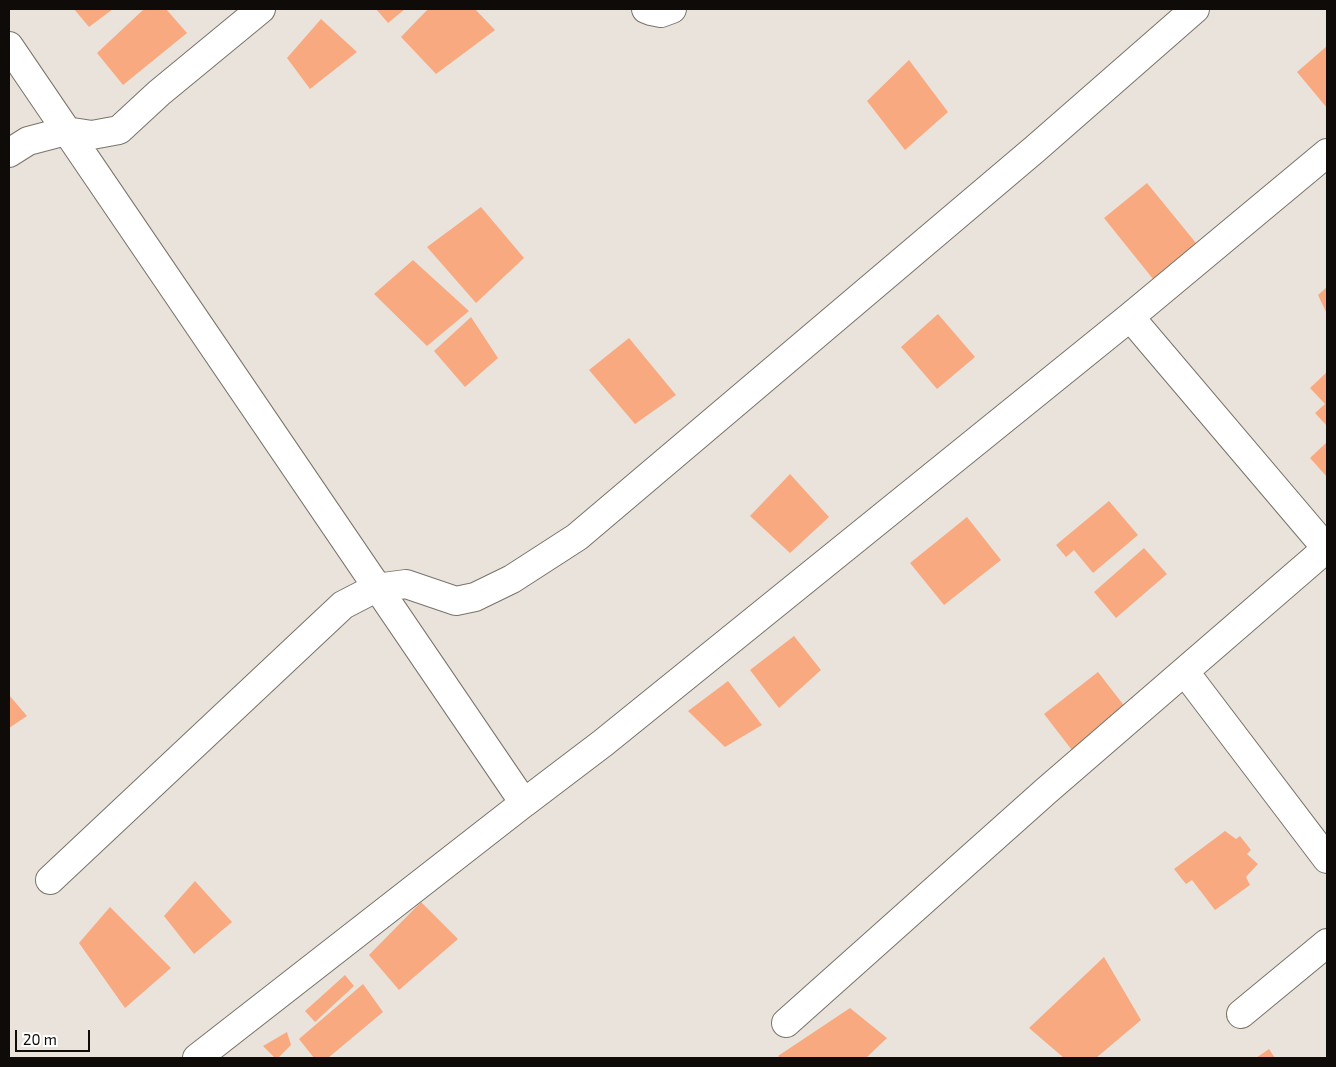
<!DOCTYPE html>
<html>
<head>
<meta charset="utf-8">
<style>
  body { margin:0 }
  #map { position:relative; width:1336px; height:1067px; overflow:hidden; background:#eae3db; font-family:"Exo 2",sans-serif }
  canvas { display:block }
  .frame { position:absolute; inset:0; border:10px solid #0e0b09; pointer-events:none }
  .scale { position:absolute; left:15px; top:1030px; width:75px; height:22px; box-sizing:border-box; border:2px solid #0e0b09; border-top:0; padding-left:6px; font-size:15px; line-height:18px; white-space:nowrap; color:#0e0b09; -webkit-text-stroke:4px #fff; paint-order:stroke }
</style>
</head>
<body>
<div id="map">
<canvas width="1336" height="1067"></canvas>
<div class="frame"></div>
<div class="scale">20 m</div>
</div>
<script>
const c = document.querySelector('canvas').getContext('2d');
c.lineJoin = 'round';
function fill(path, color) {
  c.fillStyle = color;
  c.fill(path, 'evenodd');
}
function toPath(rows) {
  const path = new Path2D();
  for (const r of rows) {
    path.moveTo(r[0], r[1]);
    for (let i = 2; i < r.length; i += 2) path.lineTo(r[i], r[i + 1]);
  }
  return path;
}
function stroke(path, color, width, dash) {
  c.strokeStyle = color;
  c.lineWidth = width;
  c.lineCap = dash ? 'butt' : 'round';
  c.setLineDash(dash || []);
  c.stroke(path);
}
const building = toPath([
  [74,9,113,9,89,27],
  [144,9,166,9,187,33,123,85,97,53],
  [376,9,405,9,388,23],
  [428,9,475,9,495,30,436,74,401,37],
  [321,19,357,52,310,89,287,58],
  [1327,46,1327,108,1297,72],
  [909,60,948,112,905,150,867,101],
  [1147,183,1196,243,1153,279,1104,218],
  [481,207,524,258,476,303,427,247],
  [413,260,469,311,427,346,374,294],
  [1327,287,1327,314,1318,295],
  [938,314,975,357,937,389,901,347],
  [471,317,498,358,465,387,434,351],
  [629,338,676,395,635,424,589,370],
  [1327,372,1327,426,1315,413,1325,404,1310,388],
  [1327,442,1327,477,1310,458],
  [790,474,829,517,790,553,750,516],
  [1109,501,1138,535,1093,573,1074,550,1066,557,1056,545],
  [967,517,1001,560,944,605,910,563],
  [1144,548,1167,574,1116,618,1094,592],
  [794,636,821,670,779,708,750,670],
  [1098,672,1129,712,1075,754,1044,714],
  [728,681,762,725,725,747,688,711],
  [9,695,27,716,9,728],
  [1225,831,1236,839,1240,836,1251,850,1247,854,1258,864,1246,877,1250,885,1215,910,1192,880,1186,884,1174,869],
  [195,881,232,922,194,954,164,916],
  [421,902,458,939,399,990,369,955],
  [110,907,171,968,125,1008,79,943],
  [1104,957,1141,1020,1096,1058,1064,1058,1029,1028],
  [345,975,354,986,315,1022,305,1011],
  [363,984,383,1012,328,1058,314,1058,299,1039],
  [850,1008,887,1038,866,1058,780,1058,778,1056],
  [287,1032,291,1045,278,1058,275,1058,263,1046],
  [1269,1049,1275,1058,1256,1058]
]);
const minor = toPath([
  [646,9,651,11,661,13,672,9],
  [9,46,524,803,197,1058],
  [9,153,28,141,66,131,92,135,119,130,159,93,261,9],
  [1130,317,1327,549],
  [1185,672,1327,859],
  [524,803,603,743,1130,317,1327,153],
  [50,880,343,605,376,588,406,584,456,601,475,597,512,579,577,537,1035,149,1195,9],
  [1241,1014,1327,943],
  [786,1023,1046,791,1327,548]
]);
fill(building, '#f9a980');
stroke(minor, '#79736b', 30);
stroke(minor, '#fff', 28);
</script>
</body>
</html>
